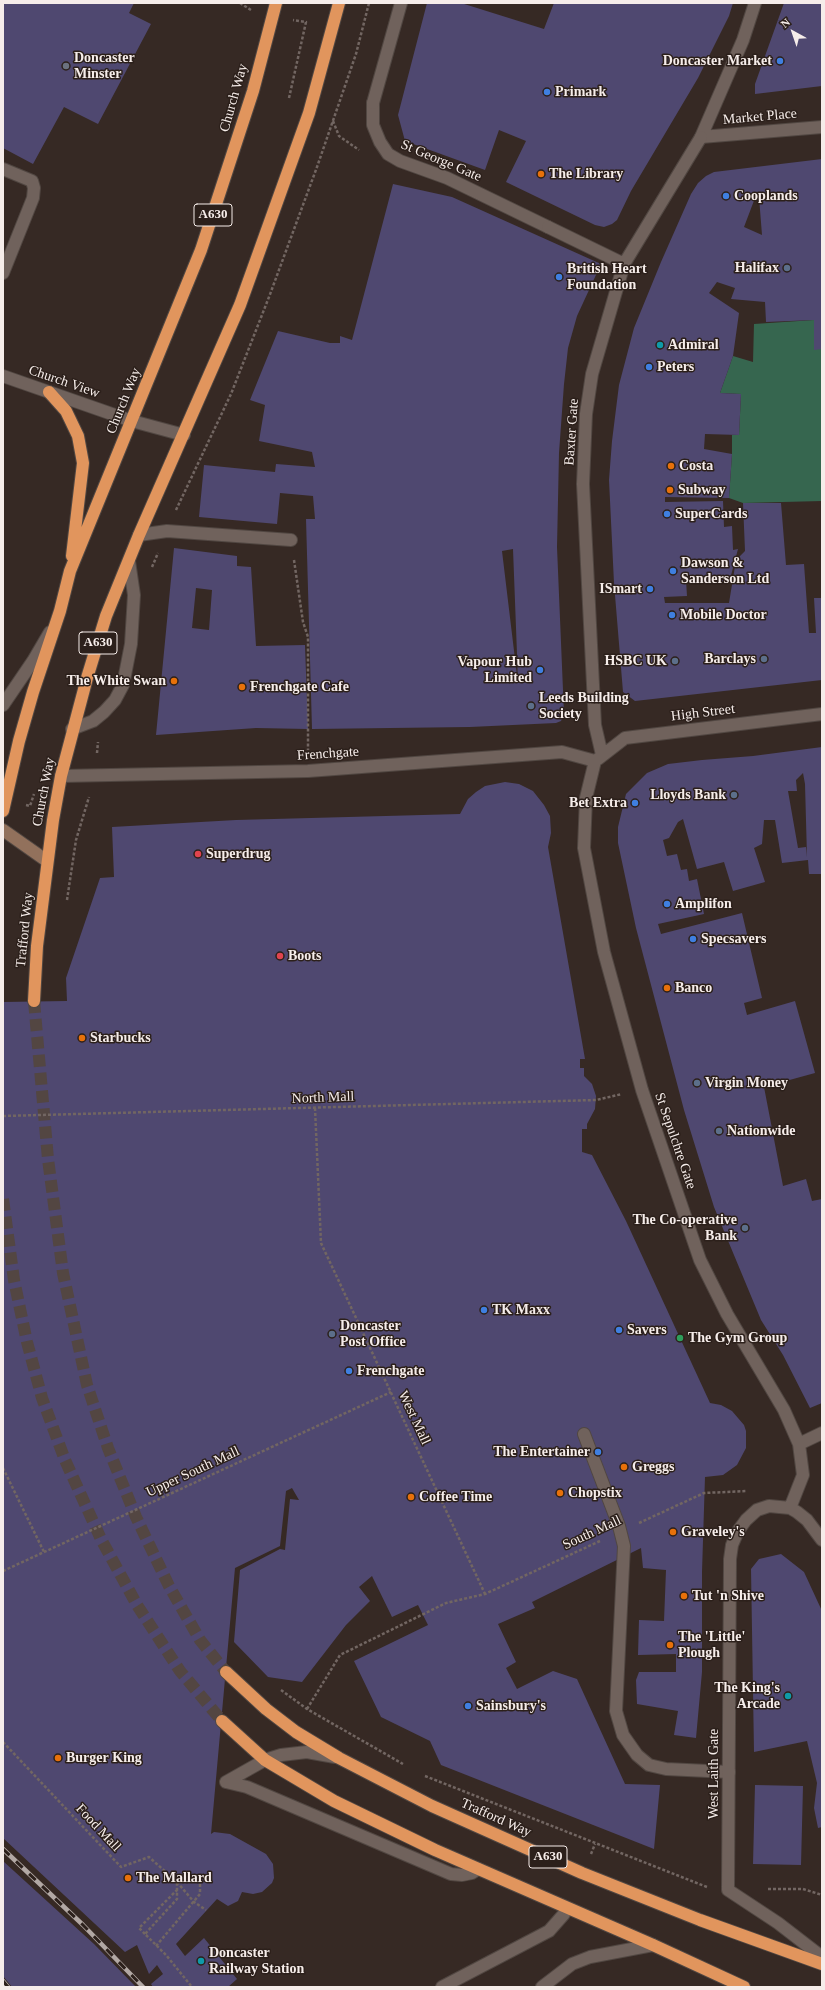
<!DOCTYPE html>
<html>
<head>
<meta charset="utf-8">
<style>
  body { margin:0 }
  #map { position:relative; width:825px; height:1990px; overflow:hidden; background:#362924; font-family:Georgia,serif }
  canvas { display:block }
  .frame { position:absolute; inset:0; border:4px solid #f6edea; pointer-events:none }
  .north { position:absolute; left:773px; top:12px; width:40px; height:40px; -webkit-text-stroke:3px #2c201b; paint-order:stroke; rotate:320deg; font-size:11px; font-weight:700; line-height:16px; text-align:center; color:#f6edea }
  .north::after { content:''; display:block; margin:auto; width:14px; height:18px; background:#f6edea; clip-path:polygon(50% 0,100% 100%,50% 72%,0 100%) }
</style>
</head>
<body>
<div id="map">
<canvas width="825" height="1990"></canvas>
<div class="frame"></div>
<div class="north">N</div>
</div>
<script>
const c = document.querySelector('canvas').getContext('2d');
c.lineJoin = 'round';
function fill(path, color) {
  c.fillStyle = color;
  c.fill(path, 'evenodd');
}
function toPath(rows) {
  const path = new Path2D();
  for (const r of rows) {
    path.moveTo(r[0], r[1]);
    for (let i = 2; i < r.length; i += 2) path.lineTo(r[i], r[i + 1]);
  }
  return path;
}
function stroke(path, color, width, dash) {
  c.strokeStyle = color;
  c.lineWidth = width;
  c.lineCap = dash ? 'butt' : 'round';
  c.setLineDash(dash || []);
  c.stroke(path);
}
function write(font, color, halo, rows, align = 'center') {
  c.font = font + ' Georgia,serif';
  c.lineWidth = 3;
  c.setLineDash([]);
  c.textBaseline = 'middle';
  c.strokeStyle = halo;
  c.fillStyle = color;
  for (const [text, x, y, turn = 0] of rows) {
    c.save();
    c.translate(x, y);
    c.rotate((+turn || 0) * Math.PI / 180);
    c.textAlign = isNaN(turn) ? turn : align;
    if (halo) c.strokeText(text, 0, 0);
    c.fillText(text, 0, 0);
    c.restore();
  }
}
const forest = toPath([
  [814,320,814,349,822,349,822,501,743,503,729,498,732,454,732,435,739,435,741,394,720,393,733,356,753,362,754,324]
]);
const building = toPath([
  [3,3,134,3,129,13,151,24,98,124,64,107,33,164,3,148],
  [427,3,461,3,544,29,554,3,733,3,729,16,698,78,631,191,617,220,612,224,604,227,595,225,506,182,526,141,499,130,485,170,405,141,398,115],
  [784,3,822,3,822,86,755,94,755,84],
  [822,159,822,349,814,350,814,320,766,322,765,302,731,299,735,288,717,282,709,293,739,313,733,356,720,393,741,394,739,435,705,434,704,449,732,454,729,498,665,497,665,502,723,501,724,527,732,526,733,550,738,549,729,583,708,584,708,578,686,580,687,596,664,597,665,603,729,603,736,560,745,551,743,503,781,503,786,565,804,564,809,633,816,633,814,598,822,598,822,680,635,701,623,692,614,583,609,480,612,441,619,385,634,328,661,262,691,194,698,183,706,176,714,172],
  [759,197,762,235,744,227,755,198],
  [393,184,452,197,601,264,577,316,568,348,564,384,559,453,557,547,564,714,561,721,556,723,470,727,312,729,306,519,315,519,313,496,280,493,277,524,199,517,204,465,275,472,276,464,315,467,312,452,259,441,265,405,250,400,278,331,330,343,340,343,340,336,352,340],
  [513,549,517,654,518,684,502,551],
  [174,548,237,556,237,566,251,567,256,646,305,645,308,729,256,728,156,735],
  [196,588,212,590,209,630,192,628],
  [822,747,822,874,809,874,808,860,782,863,775,820,764,820,762,844,754,848,765,882,733,891,724,862,697,869,683,819,678,822,669,838,663,840,667,856,677,854,681,870,687,869,689,881,697,879,704,914,658,924,661,934,742,913,762,998,744,1003,747,1015,795,1001,815,1073,764,1087,783,1186,806,1179,812,1201,822,1199,822,1403,810,1408,783,1355,761,1320,714,1207,684,1110,636,928,618,843,618,827,626,794,647,773,668,764,702,760,753,756],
  [803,773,805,784,807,857,806,847,798,848,788,791,797,791,796,780],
  [505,782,519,784,533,791,544,805,550,816,551,833,548,847,585,1059,580,1059,580,1068,584,1068,584,1076,592,1084,596,1096,595,1109,587,1124,587,1129,582,1129,582,1152,592,1155,626,1221,710,1403,721,1405,732,1411,744,1425,746,1431,746,1448,737,1465,723,1475,705,1477,702,1572,702,1672,696,1738,674,1735,678,1711,637,1704,636,1680,639,1672,676,1672,676,1654,638,1655,639,1620,664,1621,666,1570,643,1568,641,1548,532,1602,535,1608,498,1624,516,1662,506,1668,517,1689,553,1671,577,1679,625,1784,660,1785,654,1849,441,1765,430,1741,381,1717,354,1661,428,1625,418,1605,392,1617,372,1576,359,1587,370,1601,346,1625,302,1682,268,1677,234,1642,240,1570,280,1549,285,1550,290,1499,299,1500,292,1488,286,1491,280,1546,235,1568,211,1834,214,1832,230,1834,266,1854,273,1864,274,1878,272,1883,262,1892,253,1894,242,1892,238,1901,228,1906,217,1899,176,1944,185,1956,204,1938,237,1979,228,1987,153,1987,151,1984,163,1974,157,1965,149,1974,137,1945,125,1952,3,1838,3,1002,67,1001,66,978,100,878,114,877,112,827,236,820,460,814,468,799,476,792,485,786],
  [781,1554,804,1572,822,1611,822,1827,818,1828,814,1808,817,1783,807,1741,754,1752,751,1569,759,1559],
  [755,1785,803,1786,801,1865,753,1864],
  [3,1861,94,1944,136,1987,12,1987,3,1976]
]);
const highwayTunnel = toPath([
  [34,1001,48,1159,63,1273,87,1385,108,1448,136,1517,169,1586,200,1640,226,1672],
  [3,1199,14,1280,27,1342,42,1398,65,1460,101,1539,137,1605,180,1671,222,1721]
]);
const path = toPath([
  [240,3,251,10],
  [289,98,306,22,293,20],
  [333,121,339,136,359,150],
  [176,510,231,394,269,297,317,167,356,54,369,3],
  [294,560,303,622,308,637,308,750],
  [152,567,158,553],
  [97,753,98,742],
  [26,805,30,806,34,794],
  [67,900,76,840,89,797],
  [315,1108,321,1243,485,1594],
  [3,1116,596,1100,622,1094],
  [3,1468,44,1552],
  [639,1523,704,1493,747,1491],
  [3,1571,391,1392],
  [281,1690,307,1709,403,1764],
  [307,1709,340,1655,446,1603,485,1594,600,1541],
  [3,1742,121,1867,149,1857,177,1882,177,1899,145,1934,166,1955,192,1987],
  [425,1776,707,1887],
  [591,1854,595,1844],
  [177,1882,194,1902,206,1910],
  [768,1889,803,1889,822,1895],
  [145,1934,139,1928,177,1890],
  [156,1946,200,1894,200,1876]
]);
const lane = toPath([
  [755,3,743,40,701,137,822,127],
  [373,103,373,125,380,142,388,154,400,161,447,178,548,227],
  [3,169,32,181,34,188,33,198,3,273],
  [139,535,167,531,291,540],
  [584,1434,619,1526,624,1546,616,1711,623,1735,637,1755,649,1765,666,1769,729,1772],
  [226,1782,247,1787,451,1874,462,1875,472,1873,478,1869],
  [226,1782,265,1760,281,1755,307,1752,335,1757],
  [542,1987,572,1964,590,1957,653,1945]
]);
const street = toPath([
  [373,103,401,3],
  [548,227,624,264],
  [3,376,132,421,184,435],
  [3,705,33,661,50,632],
  [72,729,93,721,104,712,115,700,123,685,131,644,134,595,129,561],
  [602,755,595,725,583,484,586,414,592,374,624,264,701,137],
  [598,759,625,738,822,714],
  [595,761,586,798,584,848,604,952,642,1090,700,1260,727,1314,784,1410,799,1444,803,1475,790,1508],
  [61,776,308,771,562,752,595,761],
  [799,1444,822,1433],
  [822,1540,807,1520,797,1512,790,1508,769,1506,757,1510,746,1520,738,1531,732,1545,730,1559,728,1890,778,1923,822,1957],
  [442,1987,549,1931,564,1914]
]);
const secondary = toPath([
  [3,830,47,861]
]);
const highway = toPath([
  [49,392,66,411,78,436,83,463,72,556],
  [3,811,19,741,33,692,60,611,70,571,201,250,253,91,276,3],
  [34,1001,37,946,53,820,61,776,87,678,106,616,139,535,240,305,309,113,339,3],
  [226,1672,266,1709,296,1732,339,1758,432,1806,582,1873,700,1920,822,1964],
  [222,1721,265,1760,334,1801,435,1850,653,1945,744,1987]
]);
const rail = toPath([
  [3,1849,83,1925,143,1987],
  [3,1981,8,1987]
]);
const markers = [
  [780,61,4,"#3f7fe0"],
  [66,66,4,"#6b7280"],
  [547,92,4,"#3f7fe0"],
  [541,174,4,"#e8710a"],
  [726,196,4,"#3f7fe0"],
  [787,268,4,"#5c6f8a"],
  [559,277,4,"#3f7fe0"],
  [660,345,4,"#0f9aa8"],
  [649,367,4,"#3f7fe0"],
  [671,466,4,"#e8710a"],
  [670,490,4,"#e8710a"],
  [667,514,4,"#3f7fe0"],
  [673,571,4,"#3f7fe0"],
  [650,589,4,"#3f7fe0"],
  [672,615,4,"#3f7fe0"],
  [764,659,4,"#5c6f8a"],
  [675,661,4,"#5c6f8a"],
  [540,670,4,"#3f7fe0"],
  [174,681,4,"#e8710a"],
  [242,687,4,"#e8710a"],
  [531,706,4,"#5c6f8a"],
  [734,795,4,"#5c6f8a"],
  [635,803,4,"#3f7fe0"],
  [198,854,4,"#e0444e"],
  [667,904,4,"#3f7fe0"],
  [693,939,4,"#3f7fe0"],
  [280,956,4,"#e0444e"],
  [667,988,4,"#e8710a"],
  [82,1038,4,"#e8710a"],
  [697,1083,4,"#5c6f8a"],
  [719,1131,4,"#5c6f8a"],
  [745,1228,4,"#5c6f8a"],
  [484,1310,4,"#3f7fe0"],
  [619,1330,4,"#3f7fe0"],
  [332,1334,4,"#5c6f8a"],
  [680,1338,4,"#2e9e5b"],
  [349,1371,4,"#3f7fe0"],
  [598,1452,4,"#3f7fe0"],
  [624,1467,4,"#e8710a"],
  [560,1493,4,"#e8710a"],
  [411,1497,4,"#e8710a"],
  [673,1532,4,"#e8710a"],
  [684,1596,4,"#e8710a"],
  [670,1645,4,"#e8710a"],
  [788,1696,4,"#0f9aa8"],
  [468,1706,4,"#3f7fe0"],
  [58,1758,4,"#e8710a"],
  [128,1878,4,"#e8710a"],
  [201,1961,4,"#0f9aa8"]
];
const shields = [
  [213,215,38],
  [98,643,38],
  [548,1857,38]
];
const shieldNames = [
  ["A630",213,215],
  ["A630",98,643],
  ["A630",548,1857]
];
const poiNames = [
  ["Doncaster",74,58],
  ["Minster",74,74],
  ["Doncaster Market",772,61,"right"],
  ["Primark",555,92],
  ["The Library",549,174],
  ["Cooplands",734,196],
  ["Halifax",779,268,"right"],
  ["British Heart",567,269],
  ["Foundation",567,285],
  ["Admiral",668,345],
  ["Peters",657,367],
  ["Costa",679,466],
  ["Subway",678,490],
  ["SuperCards",675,514],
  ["Dawson &",681,563],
  ["Sanderson Ltd",681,579],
  ["ISmart",642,589,"right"],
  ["Mobile Doctor",680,615],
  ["Barclays",756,659,"right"],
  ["HSBC UK",667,661,"right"],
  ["Vapour Hub",532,662,"right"],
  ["Limited",532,678,"right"],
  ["The White Swan",166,681,"right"],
  ["Frenchgate Cafe",250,687],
  ["Leeds Building",539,698],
  ["Society",539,714],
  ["Lloyds Bank",726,795,"right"],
  ["Bet Extra",627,803,"right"],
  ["Superdrug",206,854],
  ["Amplifon",675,904],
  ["Specsavers",701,939],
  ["Boots",288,956],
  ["Banco",675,988],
  ["Starbucks",90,1038],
  ["Virgin Money",705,1083],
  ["Nationwide",727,1131],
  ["The Co-operative",737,1220,"right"],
  ["Bank",737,1236,"right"],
  ["TK Maxx",492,1310],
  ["Doncaster",340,1326],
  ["Post Office",340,1342],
  ["Savers",627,1330],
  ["The Gym Group",688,1338],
  ["Frenchgate",357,1371],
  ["The Entertainer",590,1452,"right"],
  ["Greggs",632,1467],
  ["Chopstix",568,1493],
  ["Coffee Time",419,1497],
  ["Graveley's",681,1532],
  ["Tut 'n Shive",692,1596],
  ["The 'Little'",678,1637],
  ["Plough",678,1653],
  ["The King's",780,1688,"right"],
  ["Arcade",780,1704,"right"],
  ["Sainsbury's",476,1706],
  ["Burger King",66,1758],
  ["The Mallard",136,1878],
  ["Doncaster",209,1953],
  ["Railway Station",209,1969]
];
const streetNames = [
  ["Church Way",234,98,-74],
  ["Market Place",760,117,-5],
  ["St George Gate",441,161,23],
  ["Church View",64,382,19],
  ["Church Way",124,401,-68],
  ["Baxter Gate",572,432,-86],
  ["High Street",703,713,-7],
  ["Frenchgate",328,754,-4],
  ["Church Way",44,792,-79],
  ["Trafford Way",25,930,-84],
  ["North Mall",323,1098,-2],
  ["St Sepulchre Gate",675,1141,71],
  ["West Mall",414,1418,65],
  ["Upper South Mall",193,1472,-25],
  ["South Mall",592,1533,-25],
  ["West Laith Gate",714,1774,-90],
  ["Trafford Way",496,1818,24],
  ["Food Mall",98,1828,47]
];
fill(forest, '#36664f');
fill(building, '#4f4870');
stroke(highwayTunnel, '#534642', 12, [12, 6]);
stroke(lane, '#514742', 14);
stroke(street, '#514742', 14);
stroke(secondary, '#514742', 14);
stroke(highway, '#514742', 14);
stroke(path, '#726662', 2.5, [3, 2]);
stroke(lane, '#70625c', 12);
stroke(street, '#70625c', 12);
stroke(secondary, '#92715c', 12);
stroke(highway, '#e1955d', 12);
stroke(rail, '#b2a8a4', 4.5);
stroke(rail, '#2c201b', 3, [9]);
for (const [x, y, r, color] of markers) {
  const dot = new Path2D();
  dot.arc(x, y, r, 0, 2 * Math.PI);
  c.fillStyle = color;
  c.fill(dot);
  stroke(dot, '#2c201b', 1.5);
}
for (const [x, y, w] of shields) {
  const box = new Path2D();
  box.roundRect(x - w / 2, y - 11, w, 22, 3);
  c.fillStyle = '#2c201b';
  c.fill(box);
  stroke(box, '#f6edea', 1);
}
write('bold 13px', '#f6edea', null, shieldNames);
write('bold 14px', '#f6edea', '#2c201b', poiNames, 'left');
write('14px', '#f6edea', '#2c201b', streetNames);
</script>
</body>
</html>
